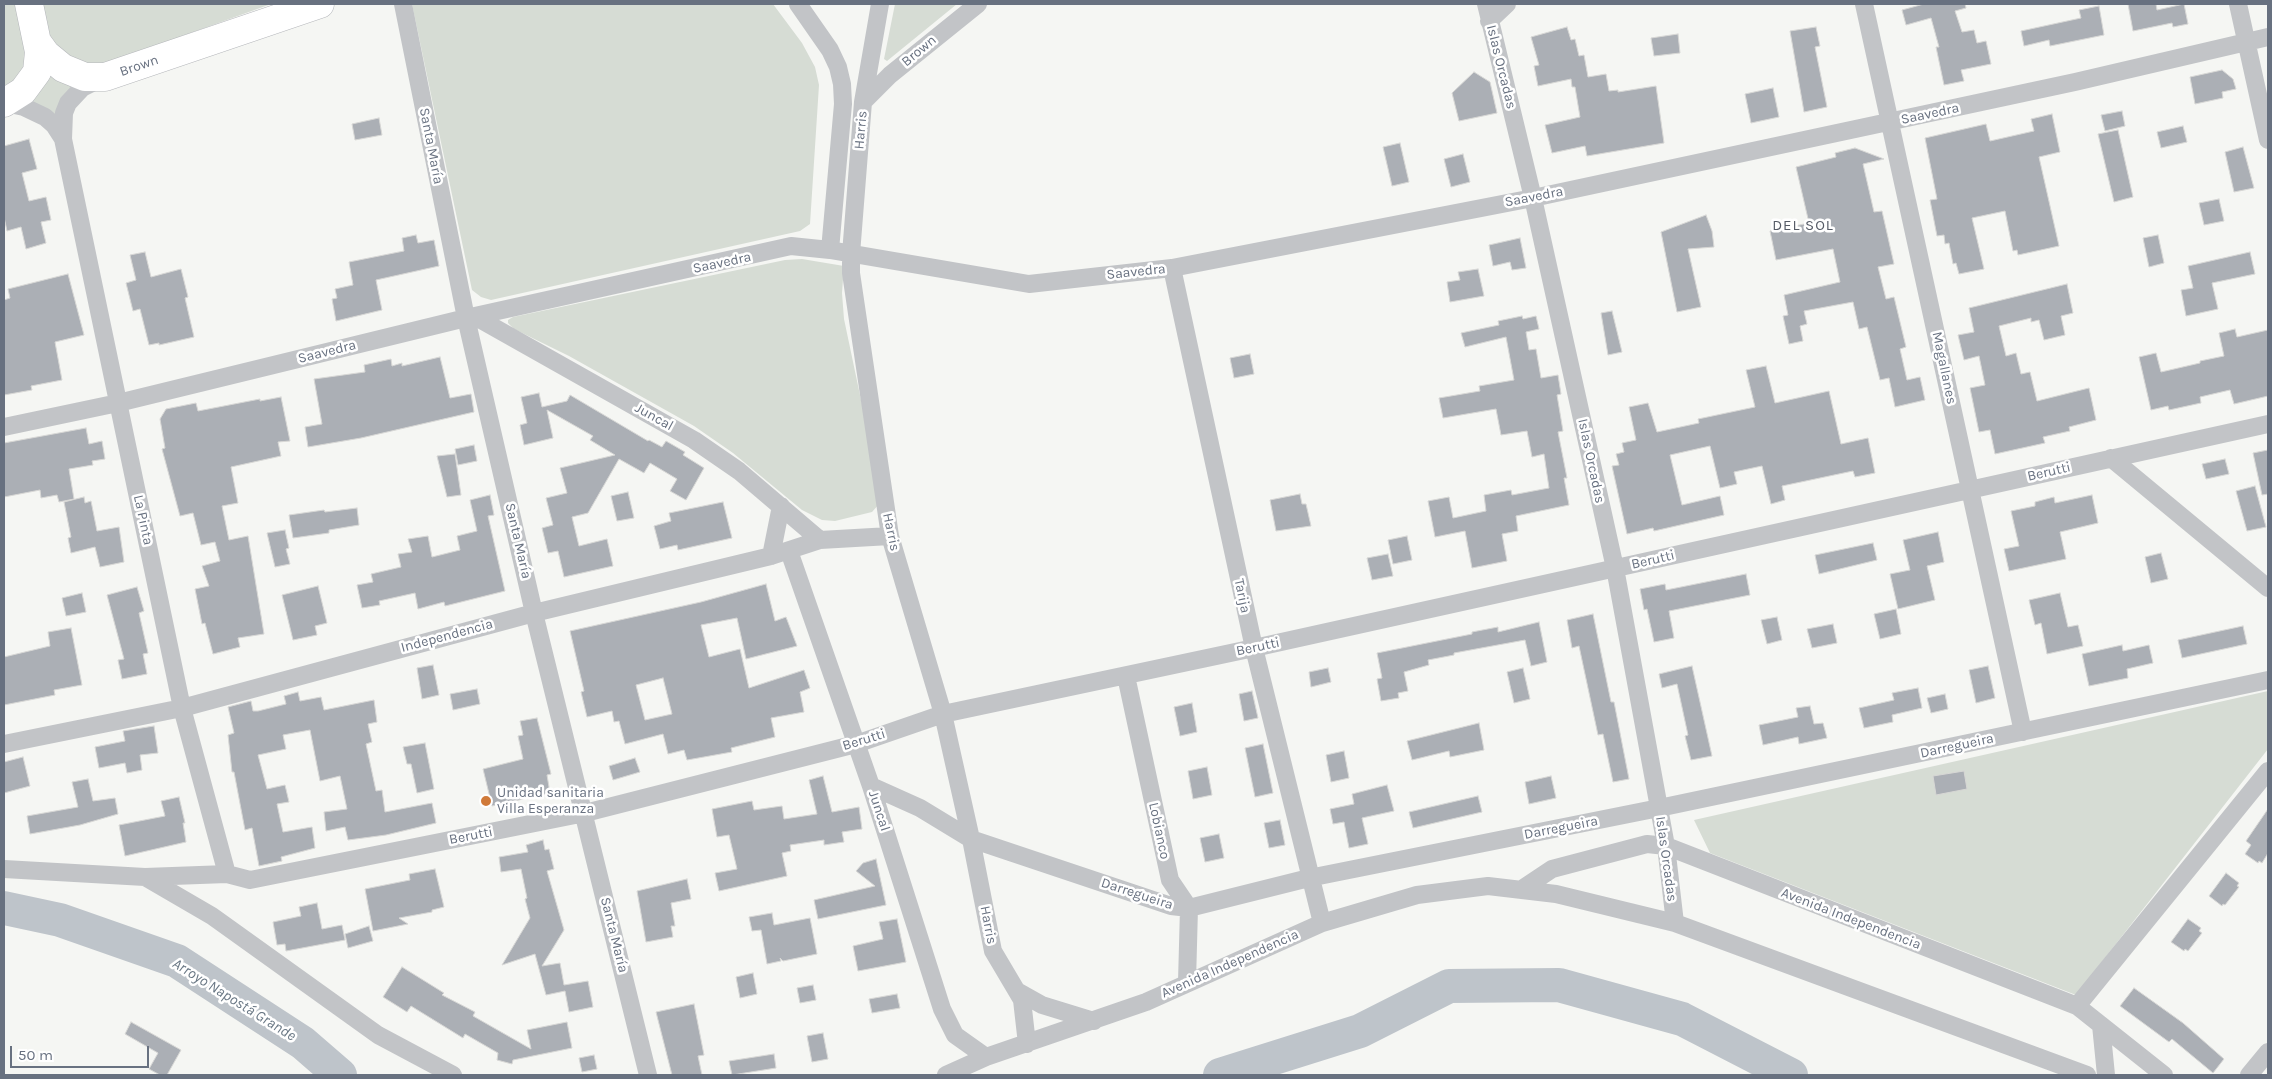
<!DOCTYPE html>
<html>
<head>
<meta charset="utf-8">
<style>
  body { margin:0 }
  #map { position:relative; width:2272px; height:1079px; overflow:hidden; background:#f5f6f3; font-family:Karla,sans-serif }
  canvas { display:block }
  .frame { position:absolute; inset:0; border:5px solid #687180; pointer-events:none }
  .scale { position:absolute; left:10px; top:1046px; width:139px; height:22px; box-sizing:border-box; border:2px solid #687180; border-top:0; padding-left:6px; font-size:15px; line-height:18px; white-space:nowrap; color:#687180; -webkit-text-stroke:4px #fff; paint-order:stroke }
</style>
</head>
<body>
<div id="map">
<canvas width="2272" height="1079"></canvas>
<div class="frame"></div>
<div class="scale">50 m</div>
</div>
<script>
const c = document.querySelector('canvas').getContext('2d');
c.lineJoin = 'round';
function fill(path, color) {
  c.fillStyle = color;
  c.fill(path, 'evenodd');
}
function toPath(rows) {
  const path = new Path2D();
  for (const r of rows) {
    path.moveTo(r[0], r[1]);
    for (let i = 2; i < r.length; i += 2) path.lineTo(r[i], r[i + 1]);
  }
  return path;
}
function stroke(path, color, width, dash) {
  c.strokeStyle = color;
  c.lineWidth = width;
  c.lineCap = dash ? 'butt' : 'round';
  c.setLineDash(dash || []);
  c.stroke(path);
}
function write(font, color, halo, rows, align = 'center') {
  c.font = font + ' Karla,sans-serif';
  c.lineWidth = 5;
  c.setLineDash([]);
  c.textBaseline = 'middle';
  c.strokeStyle = halo;
  c.fillStyle = color;
  for (const [text, x, y, turn = 0] of rows) {
    c.save();
    c.translate(x, y);
    c.rotate((+turn || 0) * Math.PI / 180);
    c.textAlign = isNaN(turn) ? turn : align;
    if (halo) c.strokeText(text, 0, 0);
    c.fillText(text, 0, 0);
    c.restore();
  }
}
const green = toPath([
  [4,4,16,4,27,52,27,62,21,71,14,81,4,88],
  [40,4,271,4,102,65,76,62,52,44,46,29],
  [412,4,773,4,802,43,815,67,819,85,810,224,800,231,491,300,481,297,472,290],
  [895,4,957,4,887,61,884,59],
  [46,74,79,81,71,87,64,96,56,117,24,102],
  [802,259,844,266,842,293,844,319,881,495,880,503,872,512,835,521,822,520,802,510,733,453,694,426,569,356,514,329,508,323,508,320,513,317,785,260],
  [2268,691,2268,749,2076,995,1710,853,1694,820]
]);
const river = toPath([
  [4,908,60,920,177,961,303,1043,340,1075],
  [1220,1075,1360,1031,1449,986,1559,985,1682,1019,1791,1075]
]);
const building = toPath([
  [1924,4,1965,4,1966,8,1955,11,1962,32,1974,30,1977,43,1986,41,1991,64,1961,70,1964,81,1944,85,1936,47,1939,47,1931,18,1906,25,1902,10,1924,4],
  [2128,4,2156,4,2157,10,2184,4,2188,24,2173,27,2172,23,2133,31,2128,4],
  [2099,6,2104,35,2050,46,2049,40,2024,46,2021,31,2081,18,2079,10,2099,6],
  [1567,27,1571,40,1575,39,1579,56,1584,55,1588,77,1606,74,1609,91,1618,90,1618,92,1656,86,1664,143,1587,156,1585,146,1552,153,1545,125,1580,117,1575,87,1572,87,1571,79,1538,86,1534,66,1539,65,1531,37,1567,27],
  [1816,27,1820,46,1815,47,1827,107,1804,112,1790,31,1816,27],
  [1678,34,1680,53,1654,56,1651,38,1678,34],
  [2222,70,2233,79,2236,89,2222,92,2223,98,2195,104,2190,77,2222,70],
  [1474,72,1490,82,1497,113,1459,121,1452,93,1474,72],
  [1773,88,1779,117,1751,123,1745,94,1773,88],
  [2122,111,2125,126,2105,131,2101,115,2122,111],
  [2052,114,2060,152,2039,157,2059,246,2018,255,2017,250,2013,251,2005,211,1972,218,1984,269,1959,274,1956,263,1953,264,1949,243,1945,244,1944,235,1937,236,1930,200,1937,199,1925,138,1986,124,1990,141,2034,131,2031,119,2052,114],
  [379,118,382,135,355,140,352,124,379,118],
  [2183,126,2187,142,2161,148,2157,132,2183,126],
  [2118,130,2133,197,2114,202,2098,134,2118,130],
  [29,139,37,169,22,173,29,201,46,197,51,220,41,222,46,243,26,249,21,227,7,231,4,217,4,146,29,139],
  [1400,143,1409,182,1392,186,1383,147,1400,143],
  [2243,147,2254,188,2234,192,2225,152,2243,147],
  [1855,148,1884,159,1863,164,1874,212,1882,211,1894,264,1878,267,1886,299,1894,297,1906,347,1900,349,1907,380,1920,377,1925,400,1895,407,1889,378,1880,380,1867,327,1859,329,1853,302,1804,311,1807,324,1800,326,1803,341,1789,344,1783,316,1788,315,1784,295,1840,282,1833,249,1776,260,1770,231,1809,223,1796,167,1836,157,1835,153,1855,148],
  [1463,154,1470,182,1451,187,1444,159,1463,154],
  [2219,199,2224,221,2204,225,2199,203,2219,199],
  [1706,215,1712,231,1714,247,1688,249,1701,307,1677,312,1661,232,1706,215],
  [416,235,418,243,434,240,439,266,376,280,382,310,336,321,332,299,337,298,335,289,353,285,349,262,404,251,402,238,416,235],
  [2158,235,2164,263,2149,267,2143,238,2158,235],
  [1520,238,1526,268,1512,270,1510,262,1493,266,1489,245,1520,238],
  [145,252,151,277,181,269,188,297,185,298,194,337,159,345,159,343,149,345,140,309,133,311,126,283,136,280,130,255,145,252],
  [2250,252,2255,274,2212,283,2218,309,2186,316,2181,290,2193,288,2188,266,2250,252],
  [1478,269,1484,296,1450,302,1447,282,1460,280,1458,272,1478,269],
  [68,274,84,335,55,342,62,380,31,386,32,390,4,395,4,300,10,298,8,289,68,274],
  [2067,284,2073,313,2061,316,2065,335,2044,340,2039,320,2031,322,2031,318,1999,326,2006,356,2016,353,2021,374,2030,372,2037,401,2089,388,2096,420,2069,427,2070,431,2043,437,2045,443,1995,454,1990,430,1979,432,1970,388,1985,385,1979,356,1964,360,1958,335,1974,332,1969,308,2067,284],
  [1612,311,1622,352,1608,355,1601,313,1612,311],
  [1522,316,1523,319,1536,316,1539,329,1526,332,1529,350,1536,349,1541,378,1558,375,1561,394,1557,395,1563,431,1558,432,1567,478,1564,478,1569,505,1516,516,1518,531,1502,534,1507,561,1472,568,1465,531,1435,537,1428,501,1449,497,1453,518,1486,511,1484,495,1511,490,1512,495,1549,488,1544,454,1532,457,1527,431,1501,435,1496,409,1443,418,1439,398,1480,391,1479,386,1514,380,1506,337,1465,347,1461,333,1499,325,1498,321,1522,316],
  [2235,329,2237,337,2268,330,2268,396,2234,404,2230,390,2200,397,2201,403,2169,410,2168,406,2151,410,2139,357,2156,353,2161,372,2200,363,2200,361,2224,356,2219,333,2235,329],
  [1250,354,1254,374,1234,378,1230,358,1250,354],
  [440,357,450,398,471,394,474,412,361,438,308,447,305,427,322,424,314,379,365,372,364,365,391,359,392,366,402,363,402,366,440,357],
  [1766,366,1775,403,1829,391,1841,444,1868,438,1875,473,1855,477,1853,471,1782,486,1785,500,1771,504,1762,466,1734,472,1737,484,1720,488,1710,446,1670,455,1682,505,1720,496,1724,515,1654,531,1653,528,1627,534,1612,466,1619,465,1616,454,1624,452,1622,443,1636,440,1629,407,1648,403,1657,432,1699,423,1698,419,1755,407,1746,370,1766,366],
  [539,393,542,407,567,401,570,395,648,441,649,440,662,447,666,441,685,452,683,455,704,468,686,500,670,491,677,479,650,463,644,473,619,459,588,513,572,517,579,546,607,539,613,566,564,577,558,551,548,553,542,528,553,525,546,498,567,493,560,468,615,455,590,440,593,436,547,410,553,438,524,445,520,425,527,423,521,397,539,393],
  [281,397,290,441,278,442,281,456,231,467,238,503,222,506,229,540,248,536,264,634,238,638,240,647,213,654,205,623,202,624,195,589,209,586,202,566,220,561,215,542,201,545,193,513,180,516,162,449,165,448,160,419,166,409,196,403,198,411,260,399,260,401,281,397],
  [86,428,89,444,102,441,105,459,92,461,93,465,69,469,74,499,59,502,57,495,41,498,40,490,4,497,4,443,86,428],
  [474,445,477,461,458,465,455,449,474,445],
  [2268,450,2268,494,2262,495,2253,453,2268,450],
  [455,454,461,495,447,497,437,456,455,454],
  [2225,459,2229,474,2206,479,2202,464,2225,459],
  [2255,486,2266,527,2247,531,2236,491,2255,486],
  [628,492,634,518,617,521,611,496,628,492],
  [1300,494,1302,504,1306,504,1311,526,1276,531,1270,500,1300,494],
  [490,495,494,515,488,516,505,591,445,606,444,602,418,609,415,593,379,601,380,605,362,608,357,585,373,582,371,574,401,567,398,554,412,552,408,539,428,536,432,557,460,550,457,536,477,531,470,500,490,495],
  [2092,495,2098,523,2060,532,2066,559,2009,571,2004,549,2019,546,2011,511,2035,506,2035,502,2054,497,2055,503,2092,495],
  [84,497,85,503,91,501,97,531,119,527,124,562,100,567,95,547,71,553,68,538,71,537,64,502,84,497],
  [723,502,732,538,678,550,677,545,660,549,654,526,671,521,669,513,723,502],
  [357,508,359,525,329,530,329,533,293,538,289,515,324,510,325,512,357,508],
  [285,530,289,548,286,549,290,564,275,567,267,533,285,530],
  [1938,532,1944,562,1927,566,1935,600,1898,609,1890,574,1910,570,1903,540,1938,532],
  [1407,536,1412,560,1393,564,1388,540,1407,536],
  [1873,543,1877,560,1819,574,1815,555,1873,543],
  [2161,553,2168,579,2151,583,2145,557,2161,553],
  [1388,554,1393,576,1372,580,1367,558,1388,554],
  [1746,574,1750,595,1669,611,1674,638,1654,642,1647,609,1644,610,1640,589,1665,584,1666,590,1746,574],
  [766,584,775,621,786,617,797,646,746,659,737,618,701,625,709,657,740,649,749,688,804,670,810,688,800,692,804,712,771,718,775,737,731,748,732,752,687,760,684,750,668,754,663,734,625,744,619,721,614,722,612,711,587,717,581,692,584,691,570,631,701,602,766,584],
  [663,678,672,714,645,720,636,685,663,678],
  [318,586,327,623,315,626,317,635,293,640,282,595,318,586],
  [137,587,144,611,139,613,148,653,143,654,147,674,122,679,118,660,124,659,107,595,137,587],
  [82,593,86,612,66,616,62,598,82,593],
  [2060,593,2068,627,2078,625,2083,646,2047,654,2041,623,2035,625,2029,600,2060,593],
  [1896,609,1901,634,1880,639,1874,614,1896,609],
  [1593,614,1611,702,1614,702,1629,779,1613,782,1603,734,1598,735,1579,646,1572,648,1567,620,1593,614],
  [1777,617,1782,640,1767,644,1761,620,1777,617],
  [1539,622,1547,662,1531,666,1525,640,1454,653,1454,655,1428,660,1429,665,1404,672,1408,691,1398,693,1399,698,1381,701,1377,679,1382,678,1377,653,1472,634,1472,632,1498,627,1498,632,1539,622],
  [1833,624,1837,643,1812,648,1807,629,1833,624],
  [2243,626,2247,644,2182,658,2178,640,2243,626],
  [71,628,82,685,54,690,55,695,4,705,4,657,50,646,48,632,71,628],
  [2122,645,2123,651,2149,645,2153,663,2127,669,2128,678,2089,686,2082,654,2122,645],
  [433,665,439,695,422,699,417,668,433,665],
  [1692,666,1712,756,1691,760,1685,736,1688,735,1677,684,1662,688,1659,674,1692,666],
  [1988,666,1995,698,1976,703,1969,670,1988,666],
  [1328,668,1331,682,1311,687,1309,672,1328,668],
  [1523,668,1530,699,1514,703,1507,672,1523,668],
  [1918,688,1922,708,1892,715,1893,722,1864,728,1859,708,1894,700,1892,693,1918,688],
  [477,689,480,704,453,710,450,694,477,689],
  [1252,691,1258,718,1244,721,1239,694,1252,691],
  [298,692,300,701,321,697,324,710,374,700,377,722,368,724,372,742,366,744,376,791,382,790,385,812,432,803,436,823,386,835,348,840,345,827,326,831,324,812,347,809,340,776,320,781,310,730,283,735,286,749,258,755,267,789,285,785,289,802,277,804,283,832,312,827,315,848,281,857,282,861,259,866,252,828,245,830,234,772,232,772,228,735,234,733,228,707,251,701,253,711,258,711,286,704,284,696,298,692],
  [1945,694,1948,709,1931,713,1927,698,1945,694],
  [1192,703,1197,732,1180,736,1174,707,1192,703],
  [1810,706,1814,724,1823,723,1827,738,1799,744,1798,737,1763,745,1759,725,1798,717,1796,708,1810,706],
  [537,718,551,774,547,775,550,793,492,806,483,769,523,759,518,736,523,735,520,721,537,718],
  [1479,723,1484,750,1450,757,1449,751,1412,760,1407,741,1479,723],
  [154,726,158,753,140,755,142,770,127,773,125,763,99,768,95,747,125,741,123,731,154,726],
  [425,743,434,789,417,793,411,764,407,764,403,747,425,743],
  [1263,744,1273,793,1255,797,1245,748,1263,744],
  [1344,751,1349,778,1331,782,1326,755,1344,751],
  [23,757,30,786,4,793,4,762,23,757],
  [635,758,640,772,613,780,609,766,635,758],
  [1207,767,1212,795,1193,799,1188,771,1207,767],
  [1964,771,1967,789,1936,795,1933,776,1964,771],
  [823,776,832,812,859,807,862,829,842,832,844,842,824,845,824,840,790,845,791,851,782,853,787,876,719,891,715,873,737,869,729,835,717,837,712,809,752,801,754,810,782,806,784,819,817,814,809,780,823,776],
  [1551,776,1556,798,1529,804,1525,782,1551,776],
  [88,779,93,801,115,798,118,814,80,825,30,834,27,816,78,807,72,782,88,779],
  [1387,785,1394,811,1362,818,1368,844,1349,848,1344,822,1333,824,1330,809,1354,804,1352,794,1387,785],
  [1478,796,1482,812,1413,828,1409,812,1478,796],
  [179,797,185,823,183,823,186,842,125,856,119,825,165,816,161,801,179,797],
  [2268,809,2268,853,2262,863,2259,861,2258,863,2245,854,2251,845,2246,841,2268,809],
  [1280,820,1285,845,1269,848,1264,823,1280,820],
  [1219,834,1224,858,1205,862,1200,838,1219,834],
  [543,840,545,850,549,849,554,869,547,871,564,930,542,966,560,963,564,985,588,981,593,1007,569,1012,565,991,546,995,535,954,502,965,530,918,525,899,527,898,521,869,501,872,499,857,528,852,526,845,543,840],
  [876,859,886,905,818,919,814,900,875,886,856,871,863,863,876,859],
  [435,869,444,907,432,910,432,912,399,918,408,924,373,931,365,889,410,880,409,874,435,869],
  [2226,873,2239,883,2237,886,2239,887,2225,905,2223,904,2222,906,2209,896,2226,873],
  [687,879,691,899,671,903,675,926,671,926,673,937,646,942,637,891,687,879],
  [317,903,322,929,342,925,345,940,286,951,285,944,277,945,273,922,301,916,299,907,317,903],
  [772,913,774,925,810,918,817,954,783,961,780,958,781,961,767,964,761,930,752,931,749,917,772,913],
  [897,919,906,962,858,971,853,946,883,939,879,922,897,919],
  [2188,919,2201,928,2199,931,2202,933,2188,951,2185,949,2184,951,2171,942,2188,919],
  [369,926,373,941,348,948,345,934,369,926],
  [402,967,444,993,442,995,475,1012,473,1016,531,1049,527,1030,567,1022,572,1048,513,1060,512,1064,497,1060,498,1053,465,1034,463,1038,411,1006,407,1012,383,997,402,967],
  [753,973,757,994,740,998,736,977,753,973],
  [813,985,816,1000,800,1003,797,988,813,985],
  [2134,988,2183,1023,2224,1059,2213,1073,2172,1039,2169,1042,2120,1006,2134,988],
  [897,994,900,1008,872,1013,869,999,897,994],
  [694,1004,704,1055,698,1056,702,1075,672,1075,656,1012,694,1004],
  [131,1022,181,1050,167,1075,160,1075,149,1069,158,1053,125,1034,131,1022],
  [823,1033,828,1059,812,1062,807,1036,823,1033],
  [774,1054,776,1068,732,1075,729,1061,774,1054],
  [594,1055,597,1069,582,1072,579,1058,594,1055]
]);
const minor = toPath([
  [403,4,466,318,534,613,648,1075],
  [798,4,830,50,838,67,842,84,843,104,830,250],
  [880,4,863,102,851,254,851,273,890,536,943,714,971,839,993,951,1022,1000,1027,1044],
  [1486,4,1533,198,1615,568,1666,846,1675,923],
  [1864,4,2023,732],
  [2238,4,2268,140],
  [1489,21,1507,4],
  [100,79,82,88,68,103,64,113,63,139,182,708,227,874,250,880,585,813,856,744,943,714,1254,648,2268,424],
  [863,102,890,75,978,4],
  [5,103,24,107,45,117,54,125,63,139],
  [1172,268,1254,648,1322,923],
  [474,316,694,440,739,471,820,540],
  [4,427,118,403,466,318,791,246,830,250,1029,284,1172,268,1533,198,2075,82,2268,37],
  [2111,458,2268,588],
  [789,551,871,786,942,1009,955,1035,986,1057],
  [771,556,781,506],
  [1126,676,1170,880,1189,908,1187,982],
  [4,744,182,708,534,613,771,556,820,540,890,536],
  [871,786,920,808,971,839,1171,906,1189,908,1309,878,1659,808,2268,680],
  [4,869,145,877,212,916,378,1035,453,1075],
  [145,877,227,874],
  [1522,889,1552,869,1647,844,1666,846,2077,1006,2164,1075],
  [1017,991,1042,1005,1094,1021],
  [2077,1006,2268,771],
  [2101,1025,2106,1075],
  [946,1075,986,1057,1146,1002,1322,923,1417,895,1488,886,1556,894,1675,923,2087,1075],
  [2249,1075,2268,1052]
]);
const primary = toPath([
  [38,43,46,54,63,68,85,77,105,77,320,4],
  [4,103,23,91,37,72,39,52,29,4]
]);
const markers = [
  [486,801,6,"#d07a39"]
];
const streetNames = [
  ["Brown",919,51,-40],
  ["Brown",139,66,-19],
  ["Islas Orcadas",1501,67,76],
  ["Saavedra",1930,114,-12],
  ["Harris",861,130,-85],
  ["Santa María",431,146,79],
  ["Saavedra",1534,197,-11],
  ["Saavedra",722,263,-12],
  ["Saavedra",1136,272,-6],
  ["Saavedra",327,352,-14],
  ["Magallanes",1944,368,78],
  ["Juncal",654,417,29],
  ["Islas Orcadas",1591,461,78],
  ["Berutti",2049,472,-13],
  ["La Pinta",143,520,78],
  ["Harris",891,532,78],
  ["Santa María",518,541,77],
  ["Berutti",1653,560,-13],
  ["Tarija",1242,596,78],
  ["Independencia",447,636,-15],
  ["Berutti",1258,647,-12],
  ["Berutti",864,740,-17],
  ["Darregueira",1957,746,-12],
  ["Juncal",879,811,72],
  ["Darregueira",1561,828,-11],
  ["Lobianco",1159,831,78],
  ["Berutti",471,836,-11],
  ["Islas Orcadas",1666,859,82],
  ["Darregueira",1137,894,18],
  ["Avenida Independencia",1851,919,21],
  ["Harris",988,925,79],
  ["Santa María",614,935,76],
  ["Avenida Independencia",1230,964,-24]
];
const poiNames = [
  ["Unidad sanitaria",497,793],
  ["Villa Esperanza",497,809]
];
const neighbourhoodNames = [
  ["DEL SOL",1803,226]
];
const waterNames = [
  ["Arroyo Napostá Grande",234,1000,32]
];
fill(green, '#d6dcd4');
stroke(river, '#bec4ca', 34);
fill(building, '#abafb5');
stroke(building, '#d7d7d5', 1);
stroke(primary, '#b5b7bb', 29);
stroke(minor, '#c2c4c7', 18);
stroke(primary, '#fff', 28);
for (const [x, y, r, color] of markers) {
  const dot = new Path2D();
  dot.arc(x, y, r, 0, 2 * Math.PI);
  c.fillStyle = color;
  c.fill(dot);
  stroke(dot, '#fff', 2);
}
write('14px', '#687180', '#fff', streetNames);
write('14px', '#687180', '#fff', poiNames, 'left');
c.letterSpacing = '1px';
write('15px', '#555b66', '#fff', neighbourhoodNames);
c.letterSpacing = '0px';
write('italic 15px', '#697784', '#fff', waterNames);
</script>
</body>
</html>
